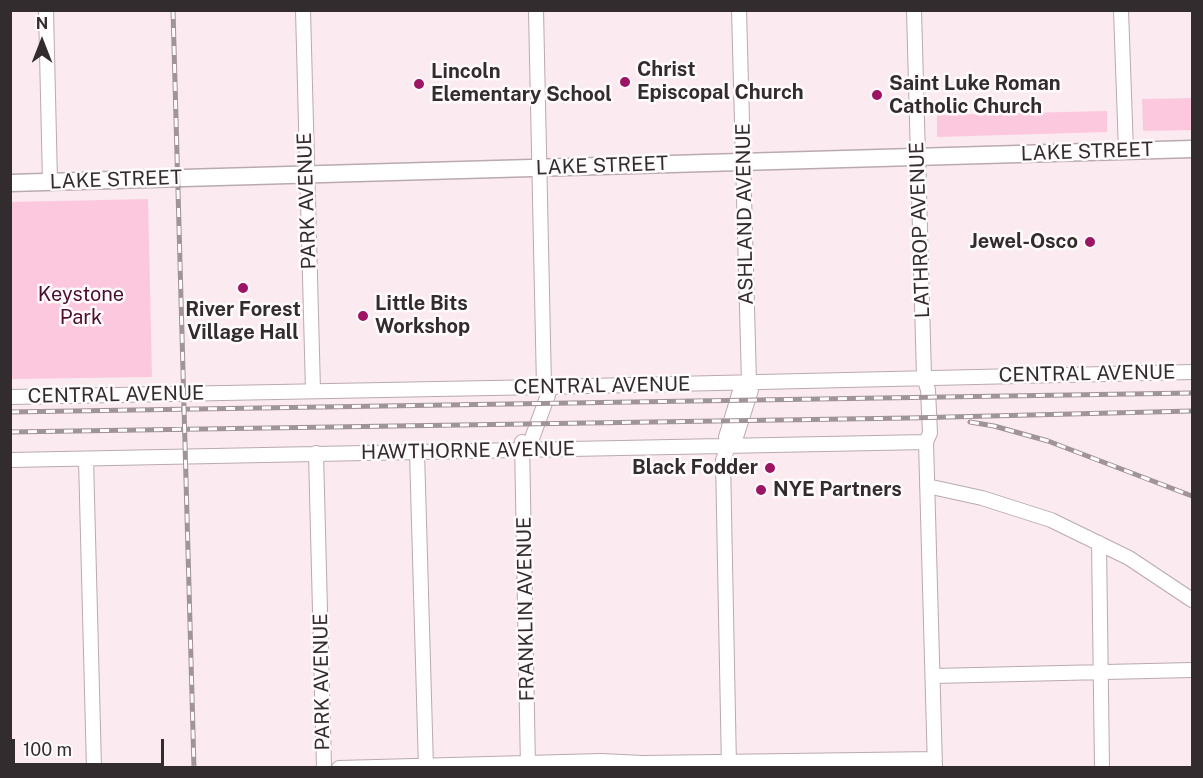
<!DOCTYPE html>
<html>
<head>
<meta charset="utf-8">
<style>
  body { margin:0 }
  #map { position:relative; width:1203px; height:778px; overflow:hidden; background:#fbeaf0; font-family:"Public Sans",sans-serif }
  canvas { display:block }
  .frame { position:absolute; inset:0; border:12px solid #332c2f; pointer-events:none }
  .north { position:absolute; left:12px; top:12px; width:60px; height:60px; -webkit-text-stroke:4px #fffbfc; paint-order:stroke; rotate:0deg; font-size:16px; font-weight:700; line-height:24px; text-align:center; color:#332c2f }
  .north::after { content:''; display:block; margin:auto; width:21px; height:27px; background:#332c2f; clip-path:polygon(50% 0,100% 100%,50% 72%,0 100%) }
  .scale { position:absolute; left:12px; top:739px; width:152px; height:27px; box-sizing:border-box; border:3px solid #332c2f; border-top:0; padding-left:8px; font-size:18px; line-height:21px; white-space:nowrap; color:#332c2f; -webkit-text-stroke:4px #fffbfc; paint-order:stroke }
</style>
</head>
<body>
<div id="map">
<canvas width="1203" height="778"></canvas>
<div class="frame"></div>
<div class="north">N</div>
<div class="scale">100 m</div>
</div>
<script>
const c = document.querySelector('canvas').getContext('2d');
c.lineJoin = 'round';
function fill(path, color) {
  c.fillStyle = color;
  c.fill(path, 'evenodd');
}
function toPath(rows) {
  const path = new Path2D();
  for (const r of rows) {
    path.moveTo(r[0], r[1]);
    for (let i = 2; i < r.length; i += 2) path.lineTo(r[i], r[i + 1]);
  }
  return path;
}
function stroke(path, color, width, dash) {
  c.strokeStyle = color;
  c.lineWidth = width;
  c.lineCap = dash ? 'butt' : 'round';
  c.setLineDash(dash || []);
  c.stroke(path);
}
function write(font, color, halo, rows, align = 'center') {
  c.font = font + ' "Public Sans",sans-serif';
  c.lineWidth = 5;
  c.setLineDash([]);
  c.textBaseline = 'middle';
  c.strokeStyle = halo;
  c.fillStyle = color;
  for (const [text, x, y, turn = 0] of rows) {
    c.save();
    c.translate(x, y);
    c.rotate((+turn || 0) * Math.PI / 180);
    c.textAlign = isNaN(turn) ? turn : align;
    if (halo) c.strokeText(text, 0, 0);
    c.fillText(text, 0, 0);
    c.restore();
  }
}
const green = toPath([
  [1192,98,1192,130,1143,131,1142,99],
  [1107,111,1107,132,937,137,937,115],
  [148,199,152,377,11,379,11,202]
]);
const minor = toPath([
  [46,10,50,182],
  [303,10,313,391],
  [914,10,924,377,928,390,930,433,926,442,935,768],
  [1121,10,1126,151],
  [10,397,544,387,1192,372],
  [522,442,528,768],
  [728,447,726,437,740,391,749,382],
  [523,450,531,441,548,395,544,387,536,10],
  [417,452,426,768],
  [316,453,324,768],
  [86,459,94,768],
  [10,460,926,442],
  [927,486,982,498,1051,520,1129,558,1192,600],
  [1099,543,1102,768],
  [933,676,1192,670],
  [339,768,601,761,643,763,935,759],
  [729,768,723,460,728,447,736,437,751,390,749,382,739,10]
]);
const major = toPath([
  [10,183,1192,149]
]);
const rail = toPath([
  [173,10,194,768],
  [10,412,1192,393],
  [970,422,994,426,1048,441,1192,496],
  [10,432,909,418,1192,411]
]);
const markers = [
  [625,82,6,"#9d1464"],
  [419,84,6,"#9d1464"],
  [877,95,6,"#9d1464"],
  [1090,242,6,"#9d1464"],
  [243,288,6,"#9d1464"],
  [363,316,6,"#9d1464"],
  [770,468,6,"#9d1464"],
  [761,490,6,"#9d1464"]
];
const poiNames = [
  ["Christ",637,70],
  ["Episcopal Church",637,93],
  ["Lincoln",431,72],
  ["Elementary School",431,95],
  ["Saint Luke Roman",889,84],
  ["Catholic Church",889,107],
  ["Jewel-Osco",1078,242,"right"],
  ["Little Bits",375,304],
  ["Workshop",375,327],
  ["River Forest",243,310,"center"],
  ["Village Hall",243,333,"center"],
  ["Black Fodder",758,468,"right"],
  ["NYE Partners",773,490]
];
const streetNames = [
  ["LAKE STREET",1087,152,-2],
  ["LAKE STREET",602,166,-2],
  ["LAKE STREET",116,180,-2],
  ["PARK AVENUE",307,201,-92],
  ["ASHLAND AVENUE",745,214,-91],
  ["LATHROP AVENUE",920,230,-92],
  ["CENTRAL AVENUE",1087,374,-1],
  ["CENTRAL AVENUE",602,386,-1],
  ["CENTRAL AVENUE",116,395,-1],
  ["HAWTHORNE AVENUE",468,451,-1],
  ["FRANKLIN AVENUE",526,609,-91],
  ["PARK AVENUE",322,682,-91]
];
const parkNames = [
  ["Keystone",81,295],
  ["Park",81,318]
];
fill(green, '#fcc8dd');
stroke(minor, '#baaab0', 16);
stroke(major, '#baaab0', 19);
stroke(minor, '#fff', 14);
stroke(major, '#fff', 16);
stroke(rail, '#a09498', 5);
stroke(rail, '#fffbfc', 3, [9]);
for (const [x, y, r, color] of markers) {
  const dot = new Path2D();
  dot.arc(x, y, r, 0, 2 * Math.PI);
  c.fillStyle = color;
  c.fill(dot);
  stroke(dot, '#fffbfc', 2);
}
write('bold 20px', '#332c2f', '#fffbfc', poiNames, 'left');
write('20px', '#332c2f', '#fffbfc', streetNames);
write('20px', '#4c0d2f', '#fffbfc', parkNames);
</script>
</body>
</html>
